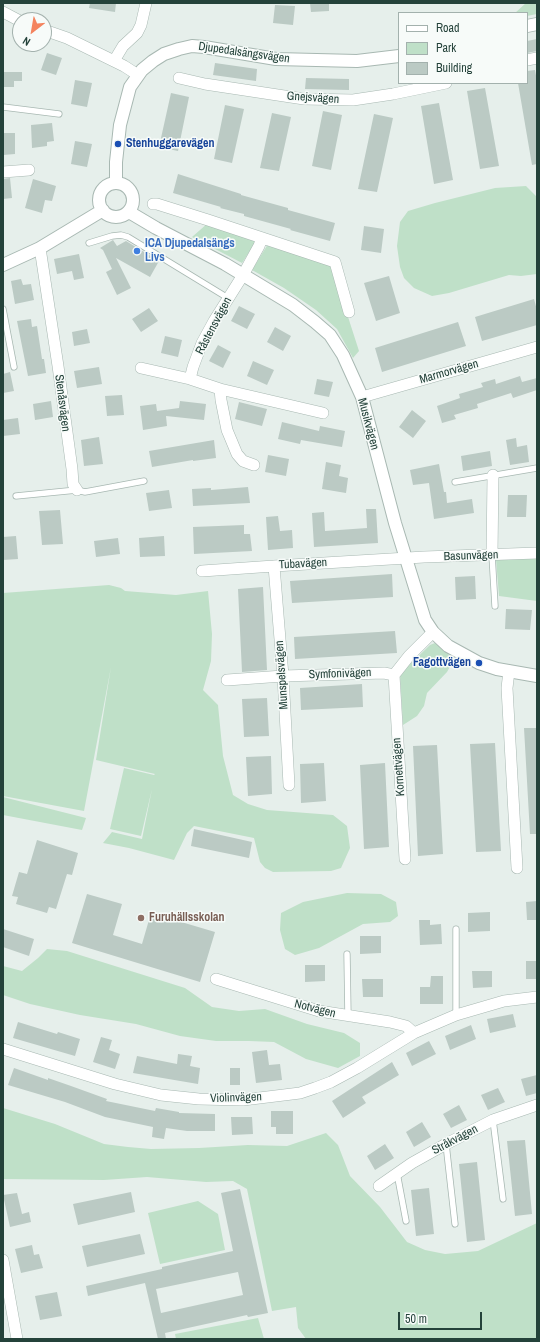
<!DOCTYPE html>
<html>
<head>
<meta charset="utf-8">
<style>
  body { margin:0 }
  #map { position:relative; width:540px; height:1342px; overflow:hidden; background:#e6efeb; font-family:"Archivo Narrow",sans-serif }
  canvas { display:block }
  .frame { position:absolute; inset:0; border:4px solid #24423a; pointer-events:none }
  .legend { position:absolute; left:398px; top:12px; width:130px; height:72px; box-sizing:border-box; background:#f7fbf9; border:1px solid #a3b1ad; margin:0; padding:5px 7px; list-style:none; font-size:12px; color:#24423a }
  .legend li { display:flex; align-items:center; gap:8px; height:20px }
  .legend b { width:20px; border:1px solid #a3b1ad }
  .north { position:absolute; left:12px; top:12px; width:40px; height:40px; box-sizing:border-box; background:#f7fbf9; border:1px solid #a3b1ad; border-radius:50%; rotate:211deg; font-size:11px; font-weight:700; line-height:16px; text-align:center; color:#24423a }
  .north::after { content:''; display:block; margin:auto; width:14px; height:18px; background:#f4845f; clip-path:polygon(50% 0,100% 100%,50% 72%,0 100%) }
  .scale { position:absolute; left:398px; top:1312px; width:84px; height:18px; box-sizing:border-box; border:2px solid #24423a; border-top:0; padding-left:5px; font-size:12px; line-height:14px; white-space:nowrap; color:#24423a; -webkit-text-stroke:3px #f7fbf9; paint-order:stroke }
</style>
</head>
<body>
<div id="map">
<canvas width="540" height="1342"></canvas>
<div class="frame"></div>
<ul class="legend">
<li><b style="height:5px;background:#fff"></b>Road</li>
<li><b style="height:11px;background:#bfe0c8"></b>Park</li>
<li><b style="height:11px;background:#bbcac4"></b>Building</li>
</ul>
<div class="north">N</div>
<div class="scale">50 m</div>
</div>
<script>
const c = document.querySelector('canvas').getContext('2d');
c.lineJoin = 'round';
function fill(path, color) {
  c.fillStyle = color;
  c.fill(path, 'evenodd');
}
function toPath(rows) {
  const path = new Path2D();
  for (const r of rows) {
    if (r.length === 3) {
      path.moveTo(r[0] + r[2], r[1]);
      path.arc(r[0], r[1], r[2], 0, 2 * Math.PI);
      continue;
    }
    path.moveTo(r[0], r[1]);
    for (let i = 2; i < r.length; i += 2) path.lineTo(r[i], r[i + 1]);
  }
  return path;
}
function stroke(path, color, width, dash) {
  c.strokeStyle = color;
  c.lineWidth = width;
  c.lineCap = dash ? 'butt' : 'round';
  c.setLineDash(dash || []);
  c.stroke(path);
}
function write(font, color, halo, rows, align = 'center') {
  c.font = font + ' "Archivo Narrow",sans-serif';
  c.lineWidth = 3;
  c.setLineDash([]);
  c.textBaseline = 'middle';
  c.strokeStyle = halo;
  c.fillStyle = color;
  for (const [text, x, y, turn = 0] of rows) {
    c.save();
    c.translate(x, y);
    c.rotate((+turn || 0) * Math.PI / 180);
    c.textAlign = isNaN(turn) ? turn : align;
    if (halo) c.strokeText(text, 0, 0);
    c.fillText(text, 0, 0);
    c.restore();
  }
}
const green = toPath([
  [526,3,537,3,537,14,527,16,527,13,515,13],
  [526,186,537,197,537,274,521,276,509,275,449,293,432,296,414,288,404,278,400,267,397,246,400,222,408,211,435,203,495,188],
  [208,223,257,240,242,263,192,237],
  [268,244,331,264,359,351,353,358,337,329,316,310,284,288,252,270],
  [537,558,537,601,499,596,496,559],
  [109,585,121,588,125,591,176,595,208,591,212,634,211,661,203,690,218,705,223,756,233,795,248,804,267,810,333,815,347,826,350,848,341,868,331,871,273,872,265,868,260,862,254,838,194,826,187,833,174,860,129,848,103,843,112,832,142,839,152,789,141,836,110,829,124,768,154,775,155,774,96,760,111,667,84,811,3,796,3,593],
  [435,643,448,653,452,663,447,672,427,693,424,706,417,716,403,725,400,674,430,645],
  [3,797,86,818,82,830,3,815],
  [347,893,381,894,396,902,398,916,390,922,363,924,319,948,295,955,285,949,280,930,281,913,303,902],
  [47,949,67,951,185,988,212,1007,239,1011,265,1009,307,1024,344,1033,360,1043,360,1056,338,1068,306,1059,274,1042,249,1041,216,1041,180,1036,136,1024,80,1015,30,1004,3,995,3,966,22,971,38,958],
  [3,1108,55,1124,104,1144,128,1147,151,1149,199,1148,248,1145,287,1146,326,1133,338,1145,350,1176,380,1207,407,1242,425,1250,445,1254,478,1251,537,1223,537,1339,306,1339,298,1328,296,1307,272,1311,247,1189,233,1181,206,1182,147,1177,104,1180,3,1179],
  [198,1201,218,1214,225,1250,160,1264,148,1213],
  [258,1318,264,1339,176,1339,175,1334]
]);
const building = toPath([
  [90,3,116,3,115,12,89,8],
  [310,3,329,3,329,11,311,12],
  [275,5,295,6,293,25,273,23],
  [537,39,537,51,527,53,527,41],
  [47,53,62,58,56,75,41,70],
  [215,63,257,69,256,81,213,75],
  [535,70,537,81,537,164,532,165,518,83,527,83,527,71],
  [3,72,22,72,22,81,14,81,14,87,3,87],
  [306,78,349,79,349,90,305,89],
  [75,80,92,83,87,107,71,104],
  [485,88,499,166,480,169,467,91],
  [171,93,189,97,178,151,159,147],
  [439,103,453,180,434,184,421,106],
  [225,105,244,109,232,163,214,159],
  [323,111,342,115,331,170,312,166],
  [272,113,291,117,279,171,260,168],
  [374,114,393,118,377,192,358,189],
  [52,123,54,141,47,142,47,146,32,148,31,125],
  [3,133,15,133,15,154,3,155],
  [75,141,92,144,87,167,71,164],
  [178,174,241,194,241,195,288,208,288,210,335,223,330,241,290,230,291,229,244,216,244,214,220,208,221,207,173,193],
  [10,178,12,198,3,199,3,179],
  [33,179,56,186,52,201,45,200,42,213,25,208],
  [364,226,384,229,381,253,361,250],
  [113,240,117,246,126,241,159,261,150,277,116,258,131,288,117,295,106,272,112,269,103,250,100,248],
  [79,254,84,278,74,280,72,271,57,274,54,259],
  [389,276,400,313,376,321,364,283],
  [21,279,23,285,31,284,34,300,15,304,11,281],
  [534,299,537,310,537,325,482,341,475,317],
  [239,306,255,314,247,329,231,321],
  [149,308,158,321,141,332,132,319],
  [31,319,32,327,37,326,42,359,44,359,46,373,28,376,17,321],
  [458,322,466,346,382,372,375,348],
  [275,327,291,336,283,351,267,342],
  [87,329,90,343,74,346,72,332],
  [165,336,182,340,178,357,161,353],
  [218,345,231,352,223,368,209,361],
  [253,361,274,370,267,385,247,376],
  [99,367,102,384,77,388,74,371],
  [10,372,14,391,3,393,3,374],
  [520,376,522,382,537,378,537,390,513,398,511,393,477,404,478,408,454,415,456,419,442,423,437,406,460,398,459,394,483,387,481,383,495,379,496,384],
  [317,379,333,382,329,397,314,394],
  [122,395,124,415,107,416,105,396],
  [51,401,53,417,35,420,33,404],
  [180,401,206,404,204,420,166,416,167,426,143,430,140,406,156,404,157,411,179,408],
  [239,402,267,409,262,426,235,419],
  [412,410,426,421,413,438,399,427],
  [18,418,20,434,3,436,3,420],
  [282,422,319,431,320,426,345,431,342,447,301,440,300,444,278,439],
  [99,437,103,464,84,466,81,440],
  [516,438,517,447,527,445,529,462,510,465,506,440],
  [214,440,216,458,193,461,193,460,152,467,149,451],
  [490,451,492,466,463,471,461,456],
  [268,455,289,459,286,476,265,472],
  [326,462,341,465,339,476,348,478,346,493,322,489],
  [439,464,444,492,446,492,447,503,472,499,474,513,434,519,429,483,413,485,410,470],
  [248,487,250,503,193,506,192,489,211,488,211,490],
  [169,490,172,508,149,511,146,493],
  [508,495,527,495,526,517,507,517],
  [366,509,376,509,378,543,314,547,312,513,324,512,325,531,367,528],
  [60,510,63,544,42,545,39,511],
  [278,516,280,531,292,530,293,548,268,550,266,517],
  [244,525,244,534,250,534,252,551,194,554,193,527],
  [16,536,18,559,3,560,3,537],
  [164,536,165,556,140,557,139,538],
  [118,538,120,554,96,557,94,541],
  [392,574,393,597,292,603,290,581],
  [475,576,476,599,456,600,455,577],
  [263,587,267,670,242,672,238,589],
  [506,609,532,610,530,630,505,629],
  [395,631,397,653,295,659,294,637],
  [362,684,363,707,301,710,300,688],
  [267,698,269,736,244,737,242,699],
  [524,728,537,728,537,834,530,834],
  [495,743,501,851,476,852,470,744],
  [437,745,443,854,418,856,413,746],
  [271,756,272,794,248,796,246,757],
  [324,763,326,801,301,803,300,764],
  [385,763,389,847,364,849,360,765],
  [194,829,252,842,249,858,191,846],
  [37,840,78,853,72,875,67,874,56,909,49,907,47,913,16,904,18,897,12,896,19,872,27,874],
  [87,894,122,904,113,935,142,944,151,913,215,932,200,982,72,943],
  [537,901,537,920,527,920,526,902],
  [490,912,490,931,468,932,468,913],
  [419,920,430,920,430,925,441,924,442,944,420,945],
  [3,929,34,939,29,956,3,947],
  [360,936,381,936,381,953,360,954],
  [526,961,537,961,537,979,526,979],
  [305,965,325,965,325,981,305,982],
  [472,971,492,971,492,987,473,988],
  [431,976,443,976,443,1004,420,1004,420,987,430,987],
  [362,979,383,979,383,997,363,997],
  [513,1014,516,1027,490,1033,487,1019],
  [18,1022,57,1034,58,1032,80,1039,75,1056,13,1038],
  [471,1025,476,1039,450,1050,445,1036],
  [101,1037,112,1040,109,1050,120,1054,115,1069,93,1062],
  [429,1041,436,1054,412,1066,406,1053],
  [267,1050,269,1065,280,1064,282,1080,256,1083,252,1052],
  [178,1054,192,1056,190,1066,200,1068,198,1084,133,1073,137,1056,177,1064],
  [392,1062,399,1075,362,1097,366,1103,343,1118,332,1101],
  [14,1068,48,1080,48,1078,71,1086,107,1099,106,1101,155,1111,156,1108,179,1112,179,1113,215,1114,215,1131,187,1131,166,1128,164,1139,152,1137,153,1127,105,1117,65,1102,8,1085],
  [230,1068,240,1068,240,1085,230,1085],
  [537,1075,537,1093,526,1096,521,1079],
  [498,1088,505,1102,488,1110,481,1095],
  [459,1105,467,1120,451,1128,443,1114],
  [271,1111,293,1111,293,1134,276,1134,276,1127,271,1127],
  [231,1117,252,1117,253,1134,232,1135],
  [422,1122,431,1137,414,1147,406,1132],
  [525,1140,532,1214,515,1216,507,1141],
  [385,1144,394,1158,375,1170,367,1156],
  [477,1162,485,1240,467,1242,459,1164],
  [429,1188,434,1234,416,1236,411,1190],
  [240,1189,268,1313,248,1317,247,1315,165,1333,166,1339,158,1339,145,1283,88,1296,86,1286,162,1269,162,1267,233,1251,221,1193],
  [238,1272,243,1295,161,1313,156,1289],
  [131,1192,135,1212,78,1225,73,1204],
  [17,1193,22,1214,29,1212,31,1222,10,1227,3,1195],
  [140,1234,145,1254,87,1267,82,1246],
  [32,1245,34,1255,39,1254,43,1268,21,1273,15,1249],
  [57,1292,62,1316,40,1320,35,1296]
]);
const service = toPath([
  [3,107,59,114],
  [89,243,112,236,121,235,128,237,228,298],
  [3,309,14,367],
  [455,482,537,468],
  [16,496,77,490,85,492,144,481],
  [492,555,495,606],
  [456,929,456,1015],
  [347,954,348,1016],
  [493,1120,503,1199],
  [446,1144,455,1224],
  [397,1173,406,1221]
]);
const minor = toPath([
  [3,12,20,21],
  [44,30,67,38,124,66,138,75],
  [527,60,537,58],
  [114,61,123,46,137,33,141,25,146,3],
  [179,78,205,84,304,99,353,100,393,94,446,83],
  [3,172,29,170],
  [153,204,157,204,208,220,335,262,349,312],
  [40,248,58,366,72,469,73,484,77,490],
  [141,368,190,379,220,389,323,413],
  [190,379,193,367,202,343,214,321,243,275,259,246,262,238],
  [220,389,221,400,227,430,237,454,243,461,254,465],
  [362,397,537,347],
  [492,555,493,475],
  [274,566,283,676,289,785],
  [202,571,274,566,424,557,537,553],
  [509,671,507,688,517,868],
  [394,675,405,859],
  [394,675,409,656,433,632],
  [227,680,283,676,384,673,394,675],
  [216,979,319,1011,390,1022,406,1026,414,1033],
  [3,1049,115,1084,161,1095,199,1099,243,1100,300,1093,315,1088,331,1082,357,1068,414,1033,456,1015,504,1001,537,997],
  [379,1186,412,1163,446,1144,493,1120,537,1105],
  [3,1260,17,1339]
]);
const tertiary = toPath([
  [527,26,537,24],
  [116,183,116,162,120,125,130,87,142,70,153,61,164,54,179,49,192,46,204,47,276,59,357,61,399,56],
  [116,200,17],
  [129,212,156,228,225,264,293,305,315,322,330,335,343,355,362,397,395,523,425,620,433,632,448,646,479,663,497,669,537,676],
  [3,265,40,248,103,210]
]);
const markers = [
  [118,144,4,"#1a4fb4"],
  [137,251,4,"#3f7fe0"],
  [479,663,4,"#1a4fb4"],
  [141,918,4,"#8d6e63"]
];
const streetNames = [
  ["Djupedalsängsvägen",244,53,8],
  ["Gnejsvägen",313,98,4],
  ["Råstensvägen",214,326,-62],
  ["Marmorvägen",449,372,-16],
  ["Stenåsvägen",62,403,83],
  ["Musikvägen",368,424,75],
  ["Basunvägen",471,556,-2],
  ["Tubavägen",303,564,-3],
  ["Symfonivägen",340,674,-2],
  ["Munspelsvägen",282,675,-94],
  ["Kornettvägen",399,767,-94],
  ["Notvägen",315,1009,14],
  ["Violinvägen",236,1098,-2],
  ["Stråkvägen",455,1140,-28]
];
const transitNames = [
  ["Stenhuggarevägen",126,144],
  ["Fagottvägen",471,663,"right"]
];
const shopNames = [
  ["ICA Djupedalsängs",145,244],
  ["Livs",145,258]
];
const educationNames = [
  ["Furuhällsskolan",149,918]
];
fill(green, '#bfe0c8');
fill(building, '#bbcac4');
stroke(service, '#a8b8b2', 7);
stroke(minor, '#a8b8b2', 12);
stroke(tertiary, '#a8b8b2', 14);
stroke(service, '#fff', 5.5);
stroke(minor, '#fff', 11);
stroke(tertiary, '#fff', 12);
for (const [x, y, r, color] of markers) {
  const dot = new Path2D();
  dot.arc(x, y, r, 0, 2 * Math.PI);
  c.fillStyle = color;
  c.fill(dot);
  stroke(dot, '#f7fbf9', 1.5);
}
write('12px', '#24423a', '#f7fbf9', streetNames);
write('bold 12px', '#164399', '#f7fbf9', transitNames, 'left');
write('bold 12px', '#366cbe', '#f7fbf9', shopNames, 'left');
write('bold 12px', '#785e54', '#f7fbf9', educationNames, 'left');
</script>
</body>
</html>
